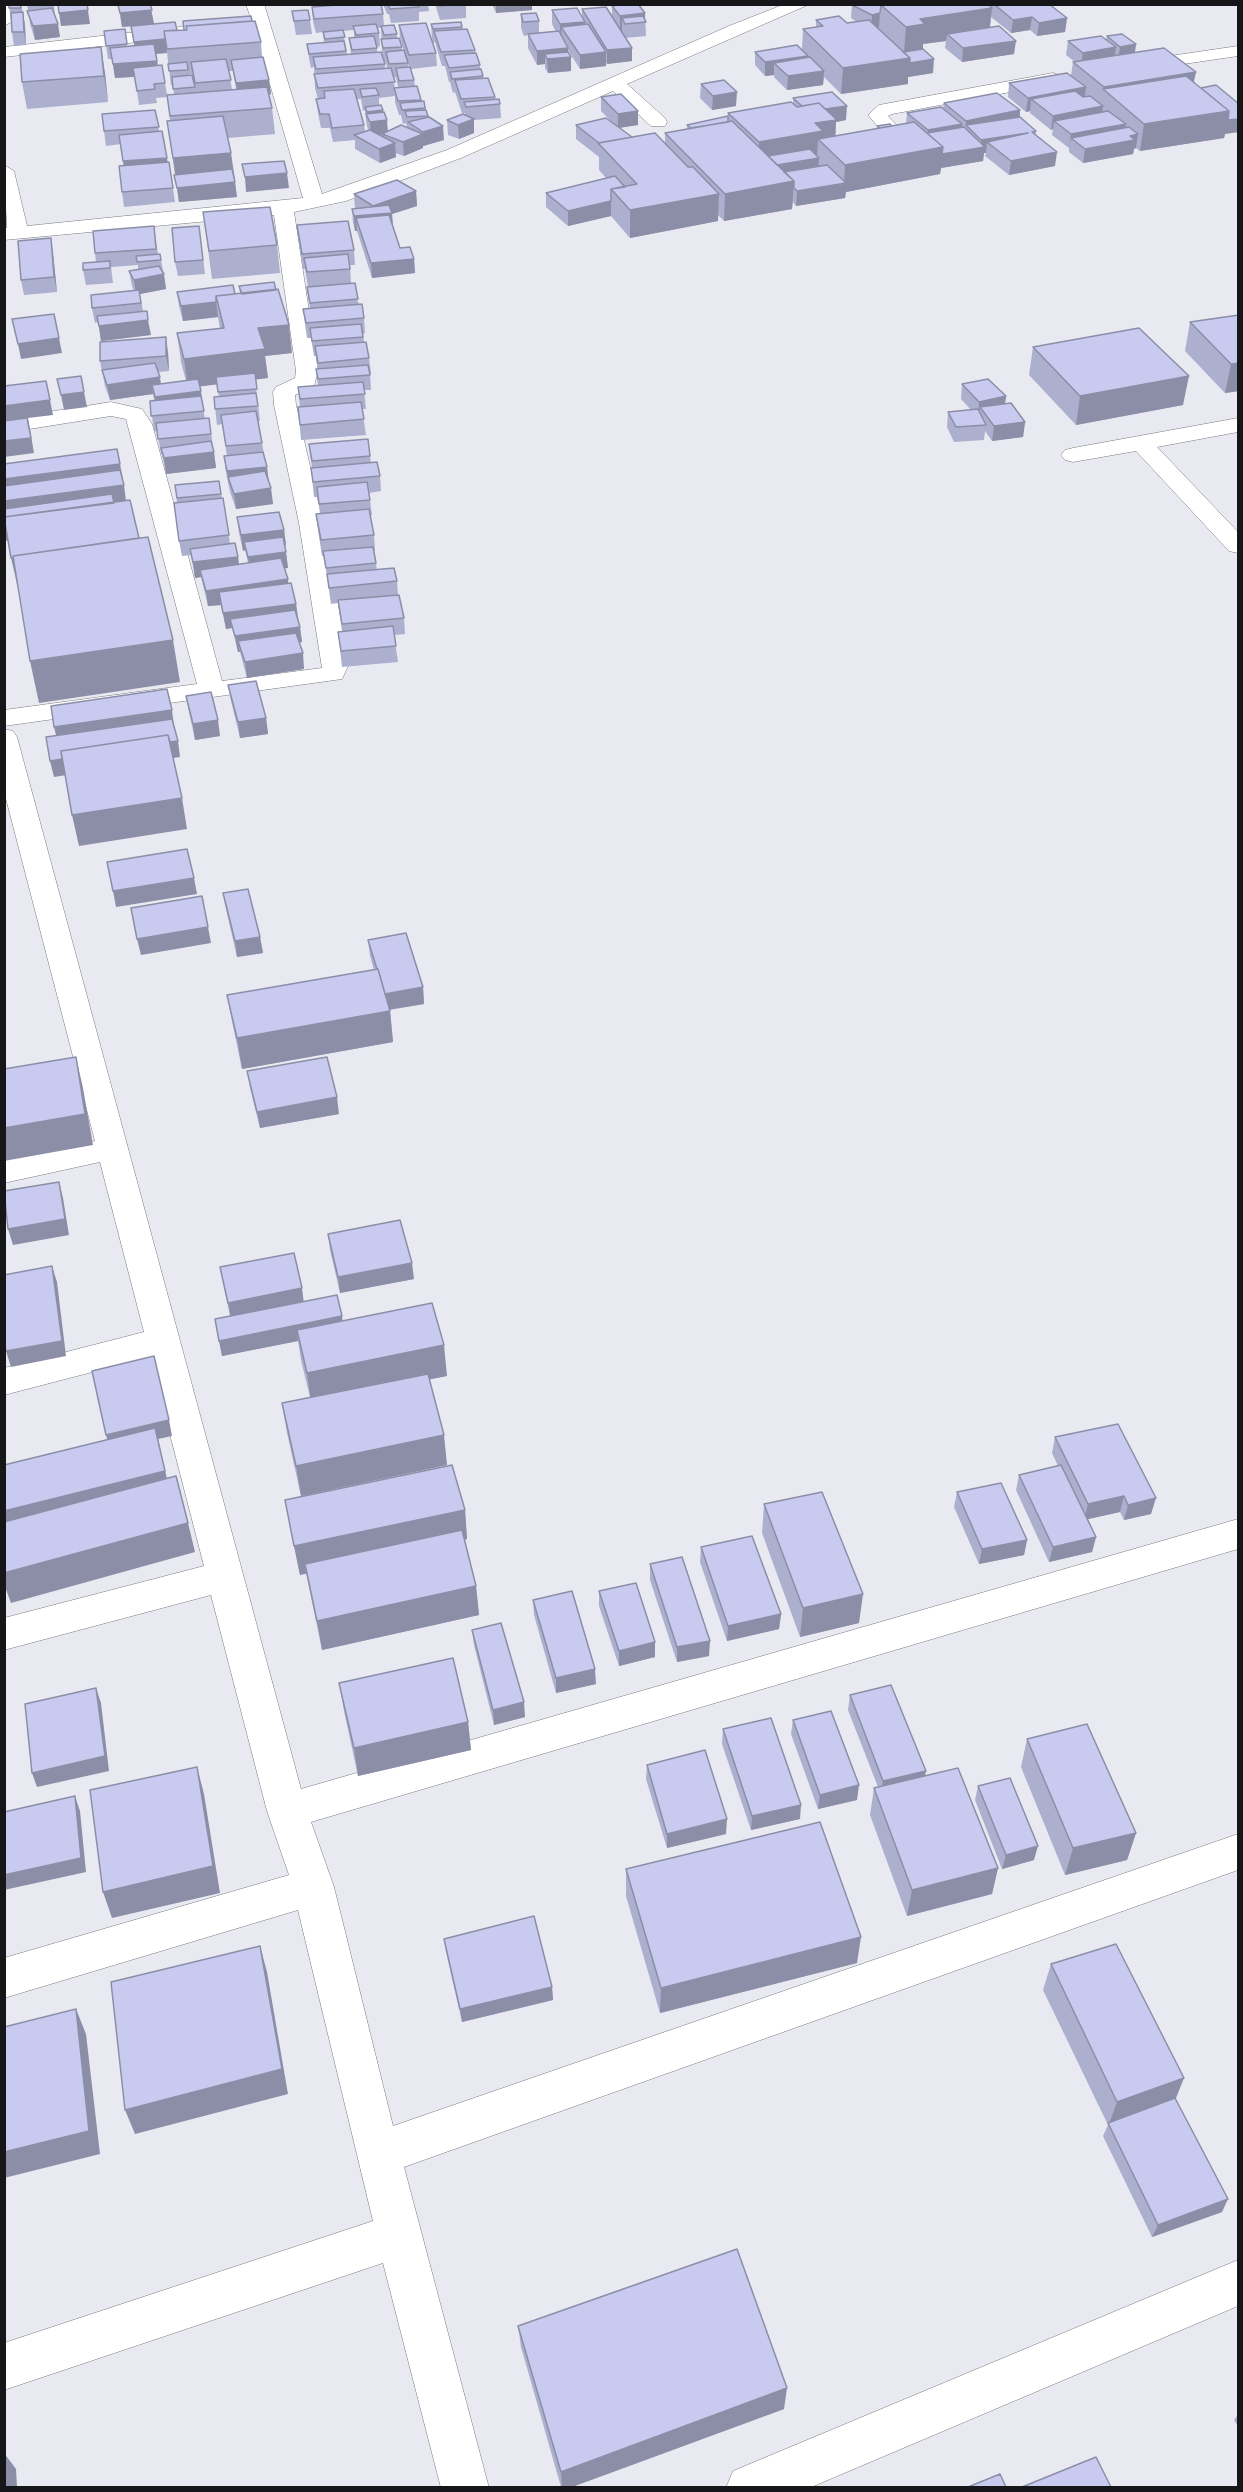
<!DOCTYPE html>
<html>
<head>
<meta charset="utf-8">
<style>
  body { margin:0 }
  #map { position:relative; width:1243px; height:2492px; overflow:hidden; background:#e9e9f1; font-family:"Asap Condensed",sans-serif }
  canvas { display:block }
  .frame { position:absolute; inset:0; border:6px solid #161619; pointer-events:none }
</style>
</head>
<body>
<div id="map">
<canvas width="1243" height="2492"></canvas>
<div class="frame"></div>
</div>
<script>
const c = document.querySelector('canvas').getContext('2d');
c.lineJoin = 'round';
function toPath(rows) {
  const path = new Path2D();
  for (const r of rows) {
    path.moveTo(r[0], r[1]);
    for (let i = 2; i < r.length; i += 2) path.lineTo(r[i], r[i + 1]);
  }
  return path;
}
function stroke(path, color, width, dash) {
  c.strokeStyle = color;
  c.lineWidth = width;
  c.lineCap = dash ? 'butt' : 'round';
  c.setLineDash(dash || []);
  c.stroke(path);
}
function fill(path, color) {
  c.fillStyle = color;
  c.fill(path, 'evenodd');
}
const minor = toPath([
  [4,4,15,4,13,21,4,26,4,4],
  [246,4,264,4,322,194,447,150,729,26,785,4,810,4,627,84,665,118,667,122,665,126,651,126,613,91,461,158,346,201,294,212,318,371,314,386,295,395,296,405,323,523,349,664,342,679,4,726,4,710,197,684,126,419,111,416,4,433,4,419,111,402,142,409,152,424,222,681,322,668,299,523,274,405,273,392,276,387,295,378,296,371,274,215,4,240,4,228,7,228,4,165,14,171,27,226,303,198,254,29,4,57,4,47,251,19,246,4],
  [1238,46,1238,56,1136,71,1127,66,1136,61,1238,46],
  [1053,73,1059,75,1062,79,1059,83,892,114,888,116,901,130,886,142,857,148,847,142,850,138,873,133,880,129,868,115,879,105,1053,73],
  [1238,418,1238,432,1157,447,1238,532,1238,553,1229,551,1136,451,1073,462,1065,460,1061,455,1065,450,1073,448,1238,418],
  [4,729,13,731,17,737,301,1789,1238,1519,1238,1549,311,1822,334,1887,393,2126,1238,1834,1238,1870,404,2167,489,2488,441,2488,383,2263,4,2390,4,2343,373,2221,298,1910,4,1998,4,1958,289,1875,267,1811,211,1595,4,1650,4,1618,204,1566,150,1357,4,1395,4,1368,144,1332,100,1162,4,1183,4,1160,95,1141,4,791,4,729],
  [1238,2260,1238,2306,809,2488,726,2488,733,2471,1238,2260]
]);
const wall = toPath([
  [9,4,21,4,25,26,26,45,14,46,12,32],
  [27,4,54,4,55,17,60,37,35,40,30,24],
  [118,4,150,4,154,24,177,30,184,30,183,21,252,21,261,42,262,57,271,94,269,95,272,108,275,134,228,138,237,197,179,202,167,121,170,120,167,97,156,98,157,103,139,105,135,77,115,78,112,59,108,59,104,31,125,29,127,46,134,46,132,26,122,27],
  [167,53,171,85,173,85,174,94,167,95,162,65,158,66,156,54],
  [229,71,233,71,236,89,232,90],
  [189,74,193,74,196,93,195,87],
  [159,4,185,4,159,6],
  [383,4,428,4,429,11,419,12,419,21,391,23,389,14,387,14],
  [435,4,466,4,466,18,440,20],
  [492,4,532,4,532,10,496,13],
  [988,4,1049,4,1067,18,1065,32,1037,36,1030,30,1011,33,991,17,990,28,1014,54,962,62,945,48,946,41,923,44,923,49,933,73,908,77,908,84,841,94,824,77,823,85,787,90,774,77,774,75,765,76,755,65,755,52,802,50,803,29,816,27,816,20,847,23,857,22,851,18,852,5],
  [612,6,645,13,646,36,625,38,632,48,632,61,607,64,606,62,606,66,580,69,568,50,568,52,571,57,571,71,548,73,545,68,545,64,537,65,528,48,528,35,524,36,521,28,521,14,539,21,539,33,556,32,552,24,552,10,582,17,582,9,612,17],
  [312,7,383,14,384,26,397,34,397,38,402,47,402,51,408,63,408,67,409,67,400,38,399,25,436,53,437,66,411,69,414,80,415,86,421,102,424,101,428,117,444,140,423,146,423,148,404,156,395,153,396,157,380,163,355,149,355,140,333,142,330,128,321,128,318,113,316,99,318,99,315,88,314,67,311,68,309,58,307,44,324,43,323,32,316,33,313,21],
  [377,28,381,28,382,53,384,62,386,62,387,68,385,69,385,64,377,52,377,47,380,46,379,33],
  [354,30,354,38,349,38,351,54,347,54,343,31],
  [396,77,398,87,395,88,393,78],
  [395,96,395,102,399,115,401,115,403,124,406,123,407,127,388,131,383,110,379,105,379,98],
  [357,99,361,99,363,111,365,110,366,121,368,130,365,131,364,125],
  [292,11,310,20,312,34,296,35],
  [431,24,462,27,463,29,475,50,483,78,495,97,495,100,500,104,501,118,474,120,474,133,459,139,448,135,447,120,465,115,465,113,462,113,455,92,453,93,450,82,449,82,445,66,442,66,435,42,433,43,432,38],
  [1107,36,1136,44,1135,52,1194,82,1225,134,1224,138,1140,151,1136,148,1134,149,1133,154,1083,163,1069,152,1069,148,1052,135,1053,129,1051,130,1030,113,1030,111,1026,112,1008,97,1009,83,1071,76,1073,62,1075,62,1066,55,1068,41,1106,39],
  [105,73,108,102,27,109,22,82],
  [701,84,736,106,712,110,700,98],
  [601,97,638,125,619,128,632,137,665,144,665,133,687,129,687,125,728,116,728,113,793,103,793,98,846,120,836,122,835,136,877,129,877,126,892,126,906,124,907,113,943,108,944,103,1020,110,1020,117,1036,131,1036,135,1055,166,1009,175,985,156,986,153,984,153,983,161,941,168,940,174,846,192,845,198,796,206,793,202,792,209,724,221,718,215,718,221,630,238,611,216,568,226,546,207,546,193,606,178,599,170,599,157,576,139,576,125,612,122,601,111],
  [155,110,159,131,167,162,169,162,175,202,124,207,122,192,124,166,121,144,106,146,104,131],
  [416,191,417,206,392,214,393,227,400,248,414,259,415,273,372,278,357,231,355,231,353,223,352,209,355,209,354,194],
  [203,212,277,245,280,273,212,279],
  [297,225,354,250,355,265,350,265,351,283,364,318,365,333,363,334,364,342,369,358,371,373,370,374,371,390,364,390,366,409,362,409,366,435,301,440,298,407,300,407,298,387,318,386,316,369,318,369,316,356,314,356,311,338,307,338,305,324,303,309,310,308,307,287,308,287,305,269,303,269],
  [154,226,158,254,160,254,166,289,140,294,143,311,151,335,101,341,98,322,95,323,92,308,134,291,132,286,129,271,138,270,138,265,111,267,113,283,86,285,83,270,96,262,95,253],
  [199,226,205,274,178,276,175,262],
  [53,253,57,292,24,295,21,280],
  [239,286,292,353,265,356,268,378,255,379,260,421,258,421,273,504,236,509,230,492,226,472,224,456,227,456,222,424,217,425,214,397,219,397,217,384,199,386,205,419,209,418,216,468,166,474,162,454,161,454,157,431,154,431,150,401,154,400,153,394,110,400,105,386,100,361,168,352,169,371,158,372,161,384,186,381,181,362,177,333,220,328,218,317,183,321,179,306,177,292,235,294,240,294],
  [1239,315,1239,391,1225,393,1185,351,1190,322],
  [1033,347,1183,405,1076,425,1029,375],
  [962,384,1006,396,1005,404,1025,422,1023,437,992,441,985,431,984,440,954,442,947,427,948,412,971,410,961,399],
  [309,444,370,456,371,463,380,476,381,491,369,493,372,515,370,515,374,535,375,551,374,551,377,570,397,581,398,595,404,618,405,634,394,635,398,662,342,667,338,632,342,631,338,603,331,604,324,556,322,556,318,530,316,514,320,514,318,497,314,497,311,468,312,468],
  [219,481,222,498,223,498,230,544,238,557,239,564,248,563,245,550,243,551,239,533,237,517,284,530,286,545,285,546,288,568,284,568,288,583,296,604,302,642,299,643,304,669,247,678,240,652,238,652,232,628,226,629,221,605,208,606,201,577,195,578,191,555,182,556,179,541,177,503,175,485],
  [228,685,266,718,268,734,240,738,231,701],
  [186,696,220,736,195,740,189,712],
  [223,893,260,937,263,953,237,957,226,909],
  [368,940,423,987,424,1004,390,1010,393,1042,242,1069,233,1026,227,995,374,970,370,956],
  [247,1071,339,1114,260,1128,250,1088],
  [328,1234,414,1279,340,1293,330,1250],
  [220,1267,304,1301,343,1321,447,1376,429,1379,447,1465,301,1496,287,1433,282,1403,310,1397,301,1360,298,1341,222,1356,215,1319,230,1316],
  [1055,1437,1151,1514,1124,1520,1120,1512,1088,1519,1096,1537,1092,1552,1049,1562,1016,1490,1019,1475,1058,1466,1052,1453],
  [957,1492,1027,1540,1024,1555,979,1564,954,1507],
  [285,1500,465,1510,467,1539,464,1540,476,1586,479,1615,322,1650,306,1573,300,1575],
  [764,1504,859,1623,800,1637,762,1533],
  [701,1547,781,1614,779,1629,727,1641,700,1562],
  [650,1564,709,1656,677,1662,650,1580],
  [599,1591,655,1657,619,1666,599,1606],
  [533,1600,596,1684,556,1693,534,1615],
  [472,1630,525,1717,494,1725,474,1645],
  [339,1683,468,1722,471,1750,358,1776,344,1711],
  [850,1695,925,1776,998,1868,992,1894,907,1916,870,1815,874,1788,878,1787,848,1710],
  [793,1720,857,1800,818,1809,791,1734],
  [723,1729,800,1819,751,1830,722,1744],
  [1027,1739,1136,1833,1127,1860,1065,1875,1021,1767],
  [647,1765,726,1834,667,1848,646,1779],
  [978,1786,1034,1860,1002,1869,975,1800],
  [626,1869,857,1963,660,2013,626,1896],
  [444,1939,552,1987,553,2000,462,2022,446,1952],
  [1051,1964,1175,2098,1222,2212,1152,2237,1103,2136,1108,2125,1043,1990],
  [518,2326,784,2409,572,2487,561,2487,521,2347],
  [1239,2413,1239,2428,1234,2420]
]);
const shadedWall = toPath([
  [87,4,90,24,61,26,59,13],
  [119,4,150,4,154,24,122,27],
  [496,4,532,4,532,10,496,13],
  [992,8,989,34,947,34,946,41,923,44,923,50,904,53,906,27,920,19],
  [23,12,25,26,26,45,24,32],
  [645,13,645,23,622,18,622,30,620,30,620,16],
  [880,13,879,27,871,29,872,15],
  [1032,17,1030,30,1011,33,1013,20],
  [1067,18,1065,32,1037,36,1039,23],
  [585,22,586,36,561,27,562,38,560,38,560,24],
  [58,24,60,37,35,40,33,26],
  [165,39,167,53,136,55,134,42],
  [1016,41,1014,54,962,62,963,48],
  [1136,44,1134,58,1118,60,1120,47],
  [101,47,105,73,108,102,104,76],
  [1116,47,1114,61,1081,66,1083,53],
  [568,48,568,57,571,57,571,71,548,73,547,59,545,54,545,64,537,65,537,51],
  [632,48,632,61,607,64,607,50],
  [606,52,606,66,580,69,580,55],
  [808,56,807,70,774,63,774,75,765,76,765,62],
  [910,58,934,59,933,73,908,77,908,84,841,94,843,68],
  [157,61,159,75,115,78,113,64],
  [824,71,823,85,787,90,788,76],
  [1196,72,1192,91,1103,89,1104,87],
  [269,80,271,94,238,97,236,83],
  [1086,87,1084,101,1031,99,1030,111,1026,112,1028,98],
  [737,92,736,106,712,110,713,96],
  [847,106,846,120,836,122,835,146,818,139,817,158,819,158,818,172,784,178,758,169,759,142,808,112],
  [1103,106,1101,120,1054,121,1053,129,1051,130,1053,116],
  [383,110,384,120,387,120,388,134,382,134,371,136,370,122,367,116,367,112],
  [1020,110,1019,124,966,125,966,121],
  [638,111,638,125,618,128,618,114],
  [1229,111,1239,119,1239,132,1225,134,1224,138,1140,151,1144,124],
  [474,119,474,133,459,139,458,125],
  [962,124,961,138,927,145,928,130],
  [1126,124,1123,138,1071,138,1069,148,1071,134],
  [443,126,444,140,423,146,423,132],
  [1028,133,987,142,986,153,984,153,983,161,941,168,940,174,846,192,845,198,796,206,797,191,844,184,845,165,943,147,981,147,981,140],
  [423,134,423,148,404,156,403,142],
  [1138,134,1136,148,1134,149,1133,154,1083,163,1085,149],
  [395,143,396,157,380,163,379,149],
  [1057,152,1055,166,1009,175,1011,161],
  [231,153,235,180,177,185,173,158],
  [167,158,169,172,125,176,123,161],
  [287,173,289,188,246,192,245,177],
  [794,181,792,209,724,221,725,194],
  [235,182,237,197,179,202,177,188],
  [416,191,417,206,392,214,393,227,356,218,357,231,355,231,354,216,374,215,373,206],
  [719,194,718,221,630,238,630,210],
  [611,201,611,216,568,226,568,211],
  [51,238,53,253,57,292,54,277],
  [414,259,415,273,372,278,371,263],
  [164,274,166,289,140,294,143,318,140,294,136,294,134,280],
  [216,302,218,317,183,321,181,306],
  [148,320,151,335,101,341,99,326],
  [289,325,292,353,265,356,268,378,188,388,184,359,258,328],
  [166,337,168,352,169,371,166,356],
  [59,338,62,353,21,359,18,344],
  [1239,363,1239,391,1225,393,1231,364],
  [1189,376,1183,405,1076,425,1080,396],
  [160,377,162,393,152,385,153,394,110,400,107,385],
  [201,391,203,407,157,412,155,397],
  [84,392,87,407,64,410,61,395],
  [1006,396,1004,411,980,407,979,417,978,417,979,402],
  [50,400,53,415,28,418,34,453,4,457,4,406],
  [1025,422,1023,437,992,441,994,426],
  [214,452,216,468,166,474,164,458],
  [120,464,123,479,4,495,4,479],
  [267,467,269,483,228,477,229,487,227,471],
  [124,485,126,501,4,517,4,501],
  [271,488,273,504,236,509,234,494],
  [4,525,119,525,4,541],
  [284,530,286,545,247,550,244,542,245,550,243,551,241,535],
  [286,552,288,568,250,573,248,557],
  [238,557,240,573,200,570,201,577,195,578,193,562],
  [11,558,145,570,18,588],
  [288,579,289,595,219,592,221,605,208,606,206,591],
  [296,604,298,620,230,619,232,628,226,629,223,613],
  [300,627,302,642,242,652,238,641,240,652,238,652,235,636],
  [173,640,180,682,39,703,30,661],
  [303,653,304,669,247,678,245,662],
  [172,710,174,726,58,743,54,727],
  [266,718,268,734,240,738,238,722],
  [218,720,220,736,195,740,193,724],
  [178,741,180,757,54,777,50,761],
  [182,798,187,829,79,846,72,815],
  [194,878,197,894,116,907,113,891],
  [208,927,211,943,141,955,137,939],
  [260,937,263,953,237,957,235,941],
  [423,987,424,1004,386,1010,385,994],
  [390,1011,393,1042,242,1069,237,1038],
  [76,1057,83,1088,93,1145,4,1161,4,1128],
  [337,1097,339,1114,260,1128,257,1112],
  [59,1182,63,1198,69,1235,13,1245,8,1229],
  [412,1263,414,1279,340,1293,338,1277],
  [52,1266,57,1282,66,1356,11,1367,6,1351],
  [302,1288,304,1304,231,1319,228,1303],
  [342,1316,344,1332,297,1330,298,1341,222,1356,219,1341],
  [444,1345,447,1376,311,1403,307,1373],
  [169,1420,172,1436,158,1439,172,1501,4,1543,4,1511,110,1450,106,1435],
  [444,1435,447,1465,301,1496,296,1466],
  [1124,1496,1120,1512,1084,1520,1088,1504],
  [1156,1498,1151,1514,1124,1520,1128,1505],
  [465,1510,467,1539,300,1575,294,1546],
  [188,1523,195,1552,11,1603,4,1584,4,1573],
  [1096,1537,1092,1552,1049,1562,1053,1547],
  [1027,1540,1024,1555,979,1564,982,1549],
  [476,1586,479,1615,322,1650,317,1621],
  [863,1594,859,1623,800,1637,803,1608],
  [781,1614,779,1629,727,1641,728,1626],
  [710,1641,709,1656,677,1662,677,1647],
  [655,1642,655,1657,619,1666,619,1651],
  [595,1669,596,1684,556,1693,556,1678],
  [96,1688,101,1703,109,1771,37,1787,32,1773],
  [524,1702,525,1717,494,1725,493,1710],
  [468,1722,471,1750,358,1776,354,1748],
  [197,1767,204,1794,220,1893,112,1918,103,1892],
  [926,1771,923,1786,881,1795,883,1781],
  [859,1785,857,1800,818,1809,820,1795],
  [75,1796,80,1811,86,1872,4,1890,4,1875],
  [801,1805,800,1819,751,1830,752,1816],
  [727,1819,726,1834,667,1848,667,1834],
  [1136,1833,1127,1860,1065,1875,1073,1848],
  [1038,1846,1034,1860,1002,1869,1006,1855],
  [998,1868,992,1894,907,1916,912,1890],
  [861,1937,857,1963,660,2013,661,1988],
  [260,1946,267,1972,288,2094,135,2134,125,2110],
  [552,1987,553,2000,462,2022,460,2009],
  [76,2009,86,2034,100,2154,4,2178,4,2152],
  [1184,2078,1174,2103,1109,2124,1117,2102],
  [1228,2199,1222,2212,1152,2237,1158,2225],
  [787,2388,784,2409,572,2487,562,2487,561,2472],
  [4,2453,16,2469,17,2487,6,2487,4,2469]
]);
const building = toPath([
  [9,4,20,4,21,8,9,8,9,4],
  [58,4,87,4,88,10,59,13,58,4],
  [125,4,150,4,152,10,120,13,118,5,125,4],
  [349,4,381,4,383,14,314,19,312,7,349,4],
  [388,4,418,4,419,7,390,9,388,4],
  [439,4,462,4,439,6,439,4],
  [628,4,638,4,645,13,620,16,612,6,628,4],
  [853,4,885,4,881,5,880,13,872,15,852,5,853,4],
  [885,4,988,4,992,8,920,19,925,24,906,27,881,5,885,4],
  [994,4,1049,4,1067,18,1039,23,1032,17,1013,20,994,4],
  [606,7,632,48,607,50,582,9,606,7],
  [52,8,58,24,33,26,27,11,52,8],
  [577,8,585,22,560,24,552,10,577,8],
  [308,10,310,20,294,21,292,11,308,10],
  [23,12,24,32,12,32,11,13,23,12],
  [536,13,539,21,523,22,521,14,536,13],
  [251,16,252,21,186,26,187,30,184,30,183,21,251,16],
  [643,16,646,22,625,24,622,18,643,16],
  [839,16,847,23,869,20,910,58,843,68,803,29,823,26,816,20,839,16],
  [255,21,261,42,167,49,164,31,187,30,186,26,255,21],
  [175,22,177,30,164,31,165,39,134,42,131,26,175,22],
  [461,22,462,27,433,29,431,24,461,22],
  [426,23,436,53,409,55,399,25,426,23],
  [376,24,379,33,356,35,353,26,376,24],
  [588,24,606,52,580,55,561,27,588,24],
  [394,25,397,34,384,35,381,26,394,25],
  [999,26,1016,41,963,48,947,34,999,26],
  [125,29,127,44,106,46,104,31,125,29],
  [467,29,475,50,441,52,434,31,467,29],
  [343,30,345,37,325,39,323,32,343,30],
  [559,31,568,48,537,51,528,34,559,31],
  [1122,34,1136,44,1120,47,1107,36,1122,34],
  [374,36,377,48,352,50,349,38,374,36],
  [1101,36,1116,47,1083,53,1068,41,1101,36],
  [399,38,402,47,383,48,381,39,399,38],
  [344,41,346,51,309,54,307,44,344,41],
  [154,44,157,61,113,64,110,48,154,44],
  [797,45,808,56,765,62,755,52,797,45],
  [101,47,104,76,22,82,20,54,101,47],
  [1164,48,1196,72,1104,87,1073,62,1164,48],
  [923,49,934,59,910,63,910,58,903,52,923,49],
  [404,50,408,63,389,64,386,52,404,50],
  [381,52,385,64,316,69,313,57,381,52],
  [568,52,571,57,547,59,545,54,568,52],
  [476,53,480,65,449,68,444,55,476,53],
  [263,57,269,80,236,83,231,60,263,57],
  [810,57,824,71,788,76,774,63,810,57],
  [226,59,231,80,195,83,191,62,226,59],
  [187,62,188,70,169,71,168,64,187,62],
  [162,65,165,83,154,84,155,89,137,91,133,68,162,65],
  [410,67,414,80,399,81,396,68,410,67],
  [391,68,395,82,318,88,314,74,391,68],
  [481,69,483,76,452,79,450,72,481,69],
  [1067,73,1086,87,1028,98,1009,83,1067,73],
  [192,75,195,87,173,89,172,77,192,75],
  [1186,76,1229,111,1144,124,1103,89,1186,76],
  [488,78,495,97,461,99,455,80,488,78],
  [724,80,737,92,713,96,701,84,724,80],
  [1216,85,1239,104,1239,119,1228,120,1229,111,1201,88,1216,85],
  [417,86,421,100,398,101,394,88,417,86],
  [267,87,272,108,170,116,167,95,267,87],
  [376,88,379,95,362,97,360,89,376,88],
  [354,89,364,125,332,128,329,114,320,114,316,99,325,98,324,91,354,89],
  [1075,91,1083,97,1090,96,1103,106,1053,116,1031,99,1075,91],
  [832,92,847,106,825,109,819,103,802,106,793,98,832,92],
  [997,93,1020,110,966,121,944,103,997,93],
  [621,94,638,111,618,114,601,97,621,94],
  [499,99,500,104,466,107,464,102,499,99],
  [424,101,425,108,402,110,400,103,424,101],
  [791,102,797,107,819,103,837,120,815,123,823,131,759,142,728,113,791,102],
  [381,105,383,110,367,112,365,107,381,105],
  [941,107,962,124,928,130,907,113,941,107],
  [155,110,159,127,104,131,102,114,155,110],
  [426,110,428,116,407,117,405,111,426,110],
  [1108,111,1126,124,1071,134,1054,121,1108,111],
  [384,112,387,120,370,122,366,114,384,112],
  [463,114,474,119,458,125,447,120,463,114],
  [223,116,231,153,173,158,167,121,223,116],
  [728,116,728,122,691,128,687,125,728,116],
  [429,117,443,126,423,132,408,122,429,117],
  [1020,117,1036,131,1032,132,1057,152,1011,161,987,142,1028,133,981,140,966,125,1020,117],
  [606,118,632,137,599,143,576,125,606,118],
  [732,121,794,181,725,194,665,133,732,121],
  [914,122,943,147,845,165,818,139,914,122],
  [890,124,892,126,880,128,877,126,890,124],
  [401,125,423,134,403,142,382,134,401,125],
  [964,127,985,147,942,154,943,147,927,133,964,127],
  [1129,127,1138,134,1130,136,1135,140,1085,149,1071,138,1129,127],
  [370,130,395,143,379,149,354,135,370,130],
  [162,131,167,158,123,161,119,135,162,131],
  [655,133,688,167,693,167,719,194,630,210,611,189,637,184,598,143,655,133],
  [810,149,819,158,777,165,768,156,810,149],
  [284,161,287,173,245,177,242,164,284,161],
  [169,162,173,188,122,192,119,166,169,162],
  [827,165,846,183,797,191,794,188,794,181,784,172,827,165],
  [232,169,235,182,177,188,174,175,232,169],
  [615,176,625,187,611,189,611,201,568,211,546,193,615,176],
  [397,180,416,191,373,206,354,194,397,180],
  [389,205,392,213,354,216,352,209,389,205],
  [270,207,277,245,209,251,203,212,270,207],
  [389,215,400,248,410,247,414,259,371,263,356,218,389,215],
  [348,221,354,250,302,254,297,225,348,221],
  [154,226,156,249,95,253,93,231,154,226],
  [199,226,203,260,175,262,172,228,199,226],
  [51,238,54,277,21,280,18,241,51,238],
  [160,254,161,260,137,262,136,256,160,254],
  [348,254,350,269,307,272,304,258,348,254],
  [110,261,110,268,83,270,83,263,110,261],
  [159,266,164,274,134,280,129,271,159,266],
  [274,282,276,290,242,294,239,286,274,282],
  [355,283,358,299,310,303,307,287,355,283],
  [233,285,235,294,216,296,216,302,181,306,177,292,233,285],
  [278,289,289,325,258,328,265,349,184,359,177,333,224,328,216,296,278,289],
  [139,290,141,303,92,308,91,295,139,290],
  [362,304,364,318,306,323,303,309,362,304],
  [147,311,148,320,99,326,97,316,147,311],
  [54,314,59,338,18,344,12,319,54,314],
  [1239,315,1239,363,1231,364,1190,322,1239,315],
  [361,324,363,337,312,341,310,328,361,324],
  [1139,328,1189,376,1080,396,1033,347,1139,328],
  [166,337,166,356,100,361,100,342,166,337],
  [366,342,369,358,318,363,315,346,366,342],
  [155,363,160,377,107,385,102,370,155,363],
  [368,365,370,375,318,379,316,369,368,365],
  [255,373,257,389,218,392,216,377,255,373],
  [81,376,84,392,61,395,57,379,81,376],
  [198,379,201,391,155,397,152,385,198,379],
  [988,379,1006,396,979,402,962,384,988,379],
  [46,381,50,400,4,406,4,386,46,381],
  [363,382,365,394,300,399,298,387,363,382],
  [256,393,258,406,215,409,214,397,256,393],
  [201,396,204,411,151,416,150,401,201,396],
  [361,402,364,419,300,425,298,407,361,402],
  [1011,403,1025,422,994,426,980,407,1011,403],
  [978,409,986,425,956,427,948,412,978,409],
  [256,411,262,443,226,446,221,415,256,411],
  [27,418,31,438,4,441,4,421,27,418],
  [209,418,211,434,158,439,156,423,209,418],
  [368,439,370,456,312,461,309,444,368,439],
  [211,441,214,452,164,458,161,448,211,441],
  [117,449,120,464,4,479,4,464,117,449],
  [263,452,267,467,227,471,224,456,263,452],
  [377,462,380,476,313,482,311,468,377,462],
  [120,470,124,485,4,501,4,486,120,470],
  [265,471,271,488,234,494,228,477,265,471],
  [219,481,221,494,177,498,175,485,219,481],
  [367,482,370,500,319,504,317,487,367,482],
  [112,494,114,503,4,517,4,509,112,494],
  [223,498,229,535,179,541,174,503,223,498],
  [130,500,139,538,13,556,13,558,11,558,4,517,130,500],
  [369,509,374,535,321,540,316,514,369,509],
  [279,512,284,530,241,535,237,517,279,512],
  [148,537,173,640,30,661,13,556,148,537],
  [283,537,286,552,248,557,244,542,283,537],
  [235,543,238,557,193,562,190,549,235,543],
  [373,547,376,563,326,568,323,551,373,547],
  [281,558,288,579,206,591,200,570,281,558],
  [394,568,397,581,329,588,327,574,394,568],
  [291,583,296,604,223,613,219,592,291,583],
  [399,595,404,618,342,624,338,600,399,595],
  [295,610,300,627,235,636,230,619,295,610],
  [393,626,396,646,341,651,338,632,393,626],
  [296,633,303,653,245,662,238,641,296,633],
  [256,681,266,718,238,722,228,685,256,681],
  [167,689,172,710,54,727,51,706,167,689],
  [211,692,218,720,193,724,186,696,211,692],
  [172,719,178,741,170,742,168,735,61,751,62,759,50,761,46,737,172,719],
  [168,735,182,798,72,815,61,751,168,735],
  [187,849,194,878,113,891,107,862,187,849],
  [248,889,260,937,235,941,223,893,248,889],
  [202,896,208,927,137,939,131,908,202,896],
  [406,933,423,987,385,994,378,969,377,969,368,940,406,933],
  [378,969,390,1011,237,1038,227,995,378,969],
  [76,1057,85,1114,4,1128,4,1069,76,1057],
  [327,1057,337,1097,257,1112,247,1071,327,1057],
  [59,1182,65,1219,8,1229,4,1191,59,1182],
  [400,1220,412,1263,338,1277,328,1234,400,1220],
  [294,1253,302,1288,228,1303,220,1267,294,1253],
  [52,1266,62,1341,6,1351,4,1337,4,1275,52,1266],
  [337,1295,342,1316,219,1341,215,1319,337,1295],
  [432,1303,444,1345,307,1373,297,1330,432,1303],
  [154,1356,169,1420,106,1435,92,1371,154,1356],
  [428,1374,444,1435,296,1466,282,1403,428,1374],
  [1118,1424,1156,1498,1128,1505,1124,1496,1088,1504,1055,1437,1118,1424],
  [155,1428,165,1471,4,1511,4,1465,155,1428],
  [452,1465,465,1510,294,1546,285,1500,452,1465],
  [1061,1465,1096,1537,1053,1547,1019,1475,1061,1465],
  [176,1476,188,1523,4,1573,4,1522,176,1476],
  [1001,1483,1027,1540,982,1549,957,1492,1001,1483],
  [822,1492,863,1594,803,1608,764,1504,822,1492],
  [462,1530,476,1586,317,1621,305,1564,462,1530],
  [752,1536,781,1614,728,1626,701,1547,752,1536],
  [682,1557,710,1641,677,1647,650,1564,682,1557],
  [636,1583,655,1642,619,1651,599,1591,636,1583],
  [572,1591,595,1669,556,1678,533,1600,572,1591],
  [501,1623,524,1702,493,1710,472,1630,501,1623],
  [453,1658,468,1722,354,1748,339,1683,453,1658],
  [891,1685,926,1771,883,1781,850,1695,891,1685],
  [96,1688,105,1756,32,1773,25,1704,96,1688],
  [831,1711,859,1785,820,1795,793,1720,831,1711],
  [771,1718,801,1805,752,1816,723,1729,771,1718],
  [1087,1724,1136,1833,1073,1848,1027,1739,1087,1724],
  [705,1750,727,1819,667,1834,647,1765,705,1750],
  [197,1767,213,1866,103,1892,90,1790,197,1767],
  [958,1768,998,1868,912,1890,874,1788,958,1768],
  [1010,1778,1038,1846,1006,1855,978,1786,1010,1778],
  [75,1796,81,1858,4,1875,4,1812,75,1796],
  [820,1822,861,1937,661,1988,626,1869,820,1822],
  [534,1916,552,1987,460,2009,444,1939,534,1916],
  [1116,1944,1184,2078,1117,2102,1051,1964,1116,1944],
  [260,1946,282,2069,125,2110,111,1982,260,1946],
  [76,2009,89,2131,4,2152,4,2027,76,2009],
  [1175,2098,1228,2199,1158,2225,1108,2123,1175,2098],
  [737,2249,787,2388,561,2472,518,2326,737,2249],
  [1096,2457,1111,2487,1022,2487,1096,2457],
  [4,2469,6,2487,4,2487,4,2469],
  [1000,2474,1006,2487,968,2487,1000,2474]
]);
stroke(minor, '#797980', 1);
fill(minor, '#fff');
fill(wall, '#acafce');
fill(shadedWall, '#8c8ea7');
fill(building, '#c8cbef');
stroke(building, '#8c8ea7', 1.5);
</script>
</body>
</html>
